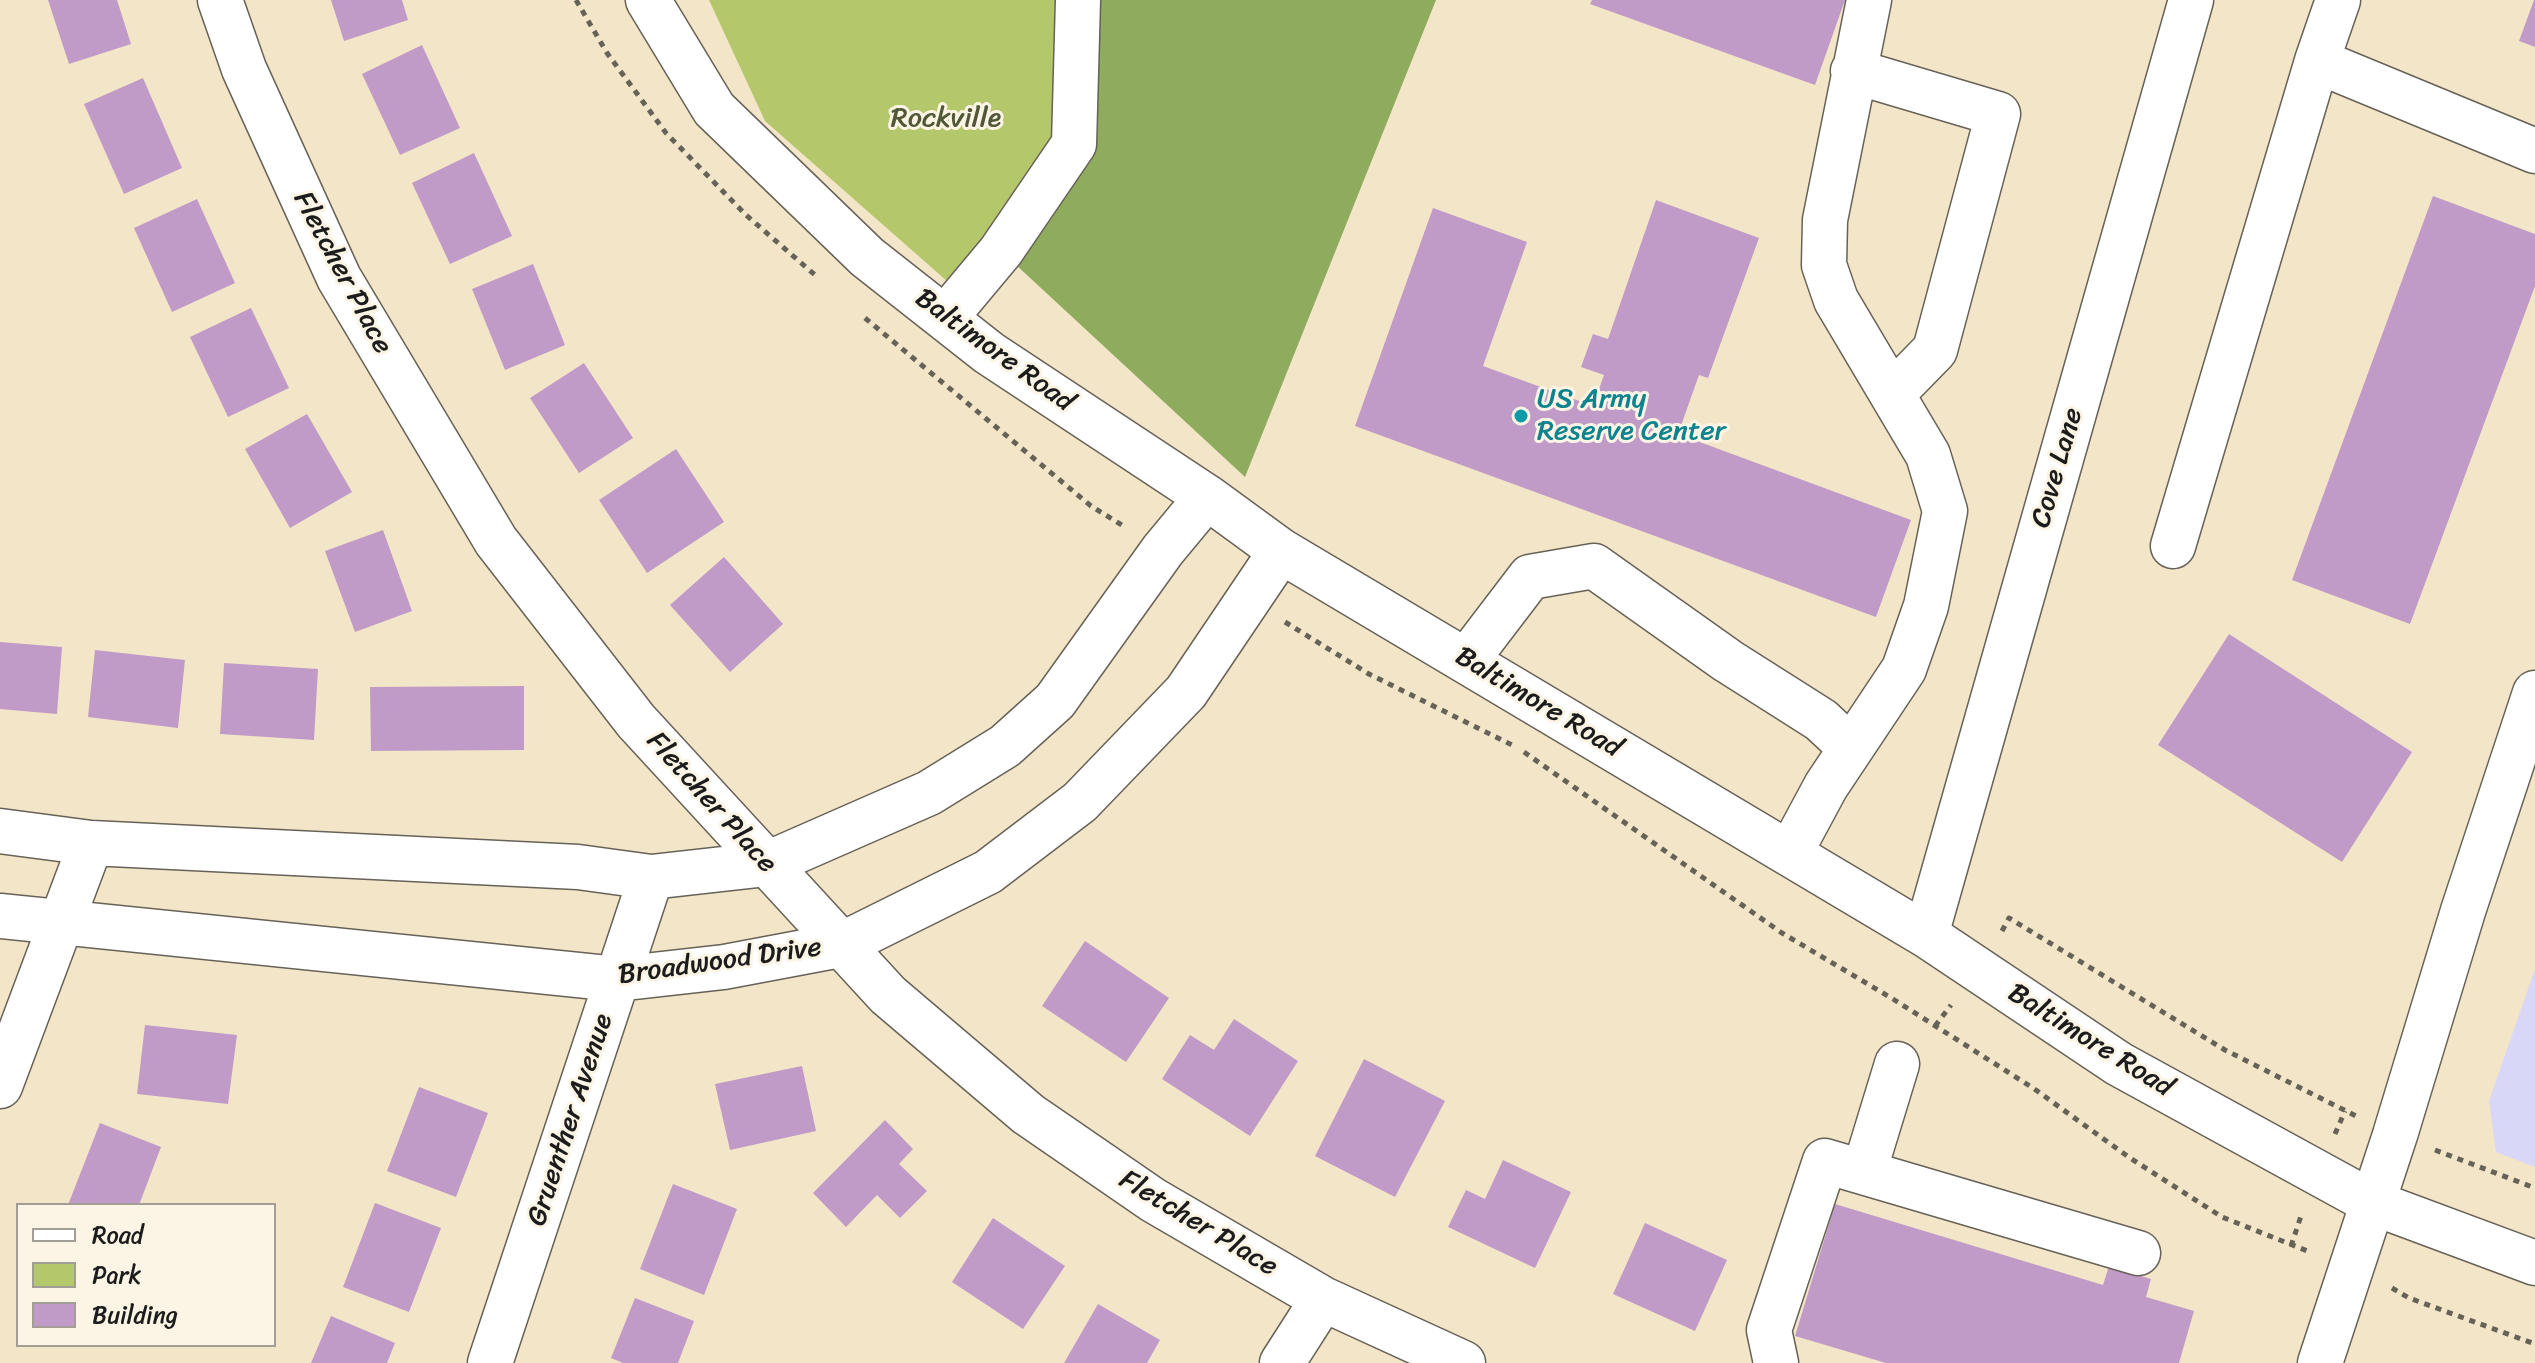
<!DOCTYPE html>
<html>
<head>
<meta charset="utf-8">
<style>
  body { margin:0 }
  #map { position:relative; width:2535px; height:1363px; overflow:hidden; background:#f3e5c8; font-family:Sriracha,sans-serif }
  canvas { display:block }
  .legend { position:absolute; left:16px; top:1203px; width:260px; height:144px; box-sizing:border-box; background:#fcf5e5; border:2px solid #a29e95; margin:0; padding:10px 14px; list-style:none; font-size:24px; color:#1c1c1c }
  .legend li { display:flex; align-items:center; gap:16px; height:40px }
  .legend b { width:40px; border:2px solid #a29e95 }
</style>
</head>
<body>
<div id="map">
<canvas width="2535" height="1363"></canvas>
<ul class="legend">
<li><b style="height:10px;background:#fff"></b>Road</li>
<li><b style="height:22px;background:#b4c76a"></b>Park</li>
<li><b style="height:22px;background:#c19bc7"></b>Building</li>
</ul>
</div>
<script>
const c = document.querySelector('canvas').getContext('2d');
c.lineJoin = 'round';
function fill(path, color) {
  c.fillStyle = color;
  c.fill(path, 'evenodd');
}
function toPath(rows) {
  const path = new Path2D();
  for (const r of rows) {
    path.moveTo(r[0], r[1]);
    for (let i = 2; i < r.length; i += 2) path.lineTo(r[i], r[i + 1]);
  }
  return path;
}
function stroke(path, color, width, dash) {
  c.strokeStyle = color;
  c.lineWidth = width;
  c.lineCap = dash ? 'butt' : 'round';
  c.setLineDash(dash || []);
  c.stroke(path);
}
function write(font, color, halo, rows, align = 'center') {
  c.font = font + ' Sriracha,sans-serif';
  c.lineWidth = 6;
  c.setLineDash([]);
  c.textBaseline = 'middle';
  c.strokeStyle = halo;
  c.fillStyle = color;
  for (const [text, x, y, turn = 0] of rows) {
    c.save();
    c.translate(x, y);
    c.rotate((+turn || 0) * Math.PI / 180);
    c.textAlign = isNaN(turn) ? turn : align;
    if (halo) c.strokeText(text, 0, 0);
    c.fillText(text, 0, 0);
    c.restore();
  }
}
const built = toPath([
  [2535,969,2535,1167,2496,1152,2489,1101]
]);
const green = toPath([
  [709,0,1078,0,1074,144,964,296,765,121]
]);
const forest = toPath([
  [1078,0,1436,0,1245,477,1001,251,1074,144]
]);
const building = toPath([
  [48,0,117,0,131,44,69,64],
  [331,0,402,0,408,20,344,41],
  [1592,0,1845,0,1815,85,1590,4],
  [2534,0,2535,0,2535,47,2519,41],
  [422,45,460,128,400,155,362,74],
  [143,78,182,168,124,194,84,104],
  [474,153,512,236,450,264,412,183],
  [2433,196,2535,234,2535,286,2410,624,2292,580],
  [197,199,235,283,172,312,134,228],
  [1656,200,1759,238,1708,378,1699,375,1678,434,1911,520,1876,617,1355,426,1433,208,1527,242,1483,366,1593,406,1604,375,1581,367,1593,334,1608,339],
  [533,264,565,345,505,370,472,289],
  [251,308,289,388,228,417,190,337],
  [584,363,633,438,579,473,530,398],
  [307,414,352,492,290,528,245,449],
  [676,449,724,522,647,573,599,500],
  [383,530,412,611,355,632,325,551],
  [724,557,783,624,730,672,670,605],
  [2229,634,2412,752,2342,862,2158,745],
  [0,642,62,647,57,714,0,709],
  [95,650,185,660,178,728,88,717],
  [224,663,318,669,314,740,220,734],
  [524,686,524,750,371,751,370,687],
  [1085,941,1169,998,1126,1062,1042,1006],
  [1234,1019,1298,1061,1250,1136,1162,1079,1190,1035,1214,1050],
  [145,1025,237,1035,228,1104,137,1094],
  [1364,1059,1445,1101,1395,1197,1315,1156],
  [802,1066,816,1131,730,1150,715,1084],
  [419,1087,488,1113,456,1197,387,1171],
  [885,1120,913,1149,899,1164,927,1191,900,1218,877,1195,846,1227,813,1193],
  [100,1123,161,1147,139,1205,68,1205],
  [1503,1160,1571,1192,1535,1268,1448,1227,1466,1190,1485,1199],
  [673,1184,737,1209,704,1295,640,1269],
  [375,1203,441,1228,409,1312,343,1287],
  [1835,1204,2103,1285,2109,1266,2151,1279,2146,1297,2194,1311,2179,1363,1886,1363,1795,1336],
  [993,1218,1065,1266,1023,1329,952,1282],
  [1645,1223,1727,1260,1695,1331,1613,1294],
  [635,1298,694,1321,678,1363,623,1363,611,1358],
  [1098,1304,1160,1340,1147,1363,1064,1363],
  [331,1316,395,1343,387,1363,311,1363]
]);
const path = toPath([
  [576,0,607,53,666,133,746,215,815,275],
  [865,318,1091,506,1125,527],
  [1285,622,1369,674,1512,745],
  [1524,752,1782,933,1893,999,2033,1088,2130,1158,2222,1217,2310,1252],
  [2002,931,2009,918,2225,1050,2356,1116],
  [1935,1026,1951,1005],
  [2335,1134,2345,1111],
  [2435,1150,2535,1188],
  [2291,1246,2302,1213],
  [2392,1288,2409,1298,2535,1344]
]);
const minor = toPath([
  [220,0,244,69,339,278,496,541,636,721,888,995,1028,1114,1153,1200,1323,1299,1463,1363],
  [648,0,714,109,867,257,989,353,1207,497,1281,551,1926,935,2119,1064,2371,1202,2535,1263],
  [2317,61,2535,151],
  [1853,71,1998,114,1935,350,1892,394],
  [945,318,1001,251,1074,144,1078,0],
  [2173,546,2317,61,2338,0],
  [1466,661,1530,577,1594,566,1728,661,1821,720,1851,748],
  [0,831,91,843,578,867,651,877,767,864,929,793,1005,746,1055,701,1163,550,1207,497],
  [1790,853,1826,786,1904,669,1926,606,1945,511,1928,455,1836,300,1824,265,1825,220,1869,0],
  [0,916,617,979,724,967,841,945,988,872,1080,802,1186,692,1281,551],
  [1926,935,2191,0],
  [0,1086,91,843],
  [1864,1172,1897,1064],
  [490,1363,651,877],
  [1282,1363,1323,1299],
  [1776,1363,1769,1330,1825,1161,2138,1253],
  [2320,1363,2395,1135,2463,911,2535,693]
]);
const markers = [
  [1521,416,8,"#0f9aa8"]
];
const parkNames = [
  ["Rockville",946,119]
];
const streetNames = [
  ["Fletcher Place",342,273,62],
  ["Baltimore Road",994,351,36],
  ["Cove Lane",2058,468,-74],
  ["Baltimore Road",1538,703,31],
  ["Fletcher Place",711,803,48],
  ["Broadwood Drive",720,962,-8],
  ["Baltimore Road",2090,1041,32],
  ["Gruenther Avenue",571,1120,-72],
  ["Fletcher Place",1198,1224,31]
];
const cultureNames = [
  ["US Army",1537,400],
  ["Reserve Center",1537,432]
];
fill(built, '#d8d7f8');
fill(green, '#b4c76a');
fill(forest, '#8fac5e');
fill(building, '#c19bc7');
stroke(minor, '#676258', 47);
stroke(path, '#676258', 5, [6, 6]);
stroke(minor, '#fff', 44);
for (const [x, y, r, color] of markers) {
  const dot = new Path2D();
  dot.arc(x, y, r, 0, 2 * Math.PI);
  c.fillStyle = color;
  c.fill(dot);
  stroke(dot, '#fcf5e5', 3);
}
write('28px', '#515837', '#fcf5e5', parkNames);
write('28px', '#1c1c1c', '#fcf5e5', streetNames);
write('28px', '#0d838f', '#fcf5e5', cultureNames, 'left');
</script>
</body>
</html>
